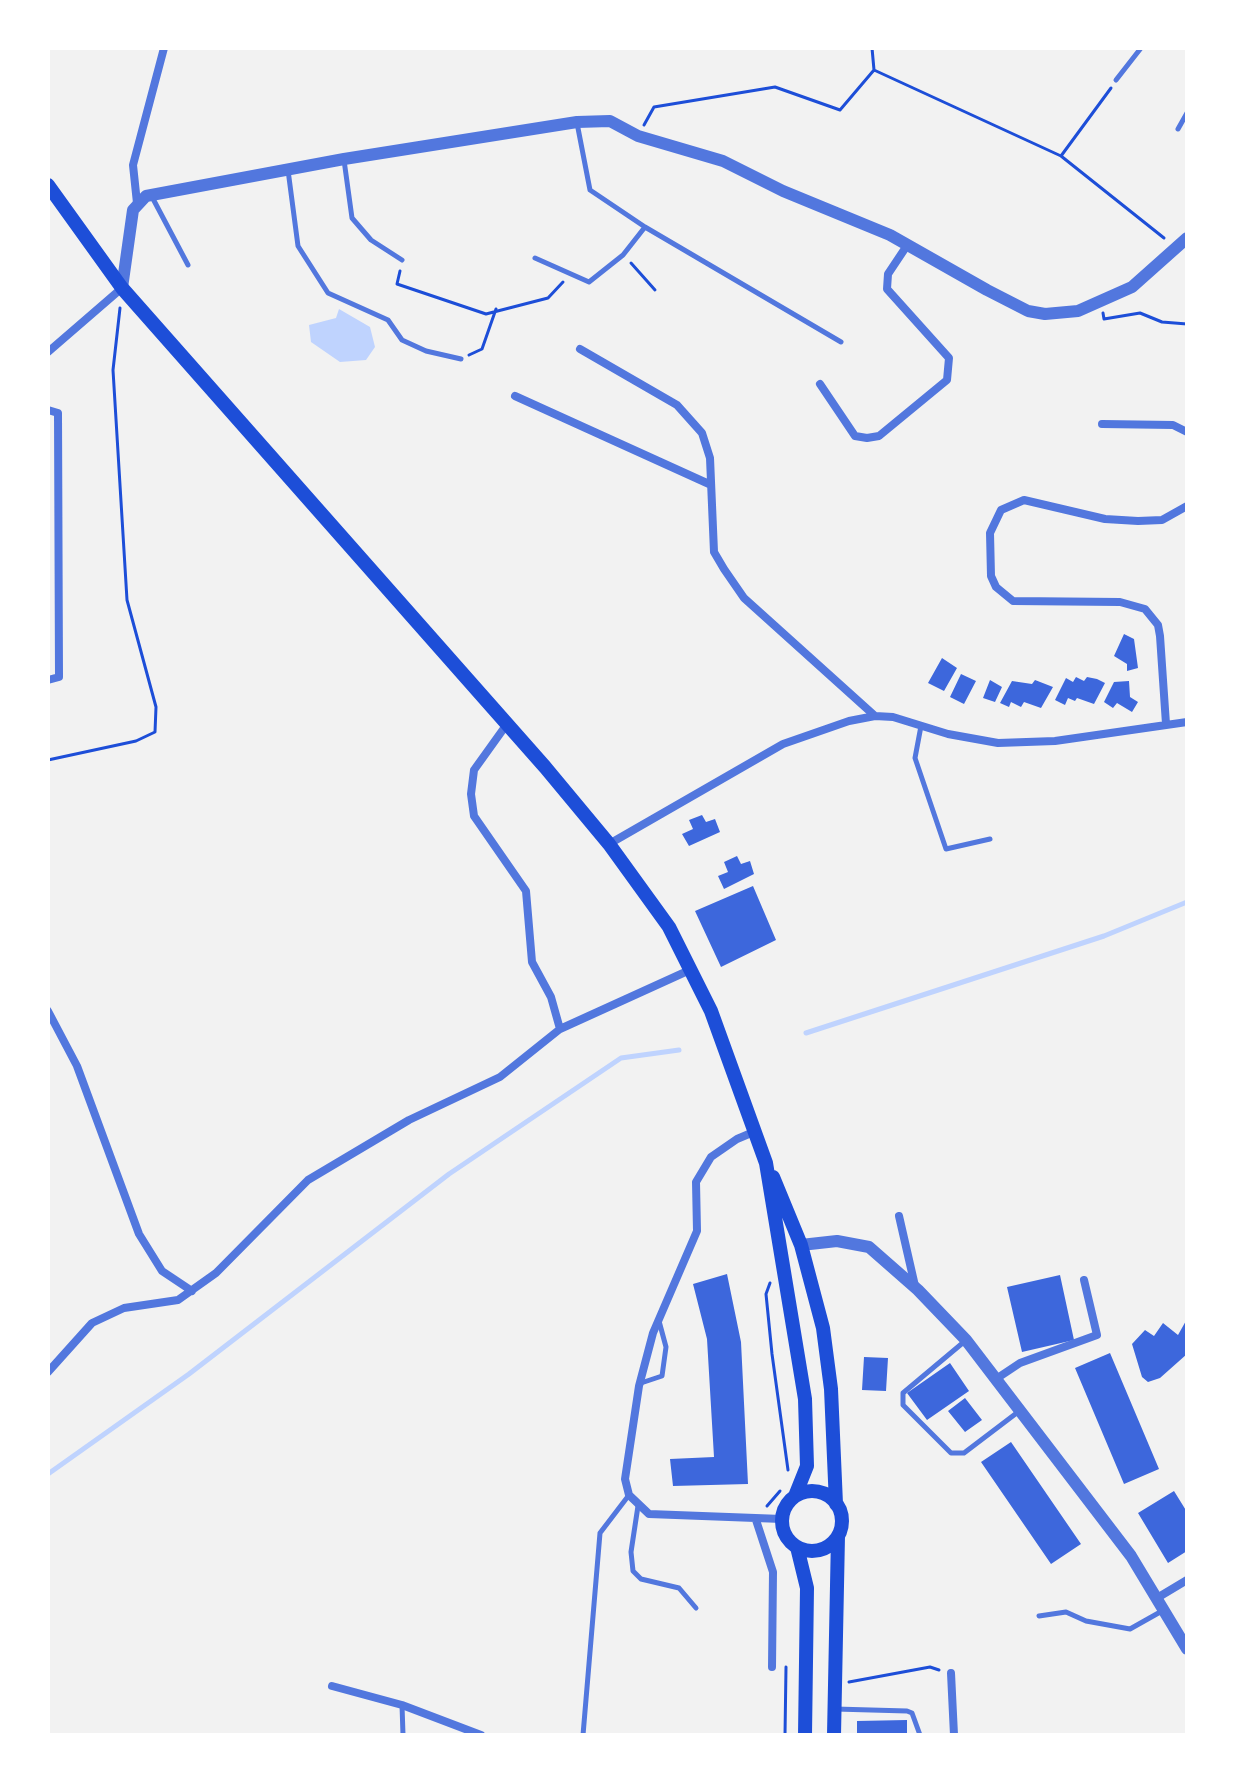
<!DOCTYPE html>
<html>
<head>
<meta charset="utf-8">
<style>
  body { margin:0 }
  #map { position:relative; width:1235px; height:1783px; overflow:hidden; background:#f2f2f2; font-family:Montserrat,sans-serif }
  canvas { display:block }
  .frame { position:absolute; inset:0; border:50px solid #fff; pointer-events:none }
</style>
</head>
<body>
<div id="map">
<canvas width="1235" height="1783"></canvas>
<div class="frame"></div>
</div>
<script>
const c = document.querySelector('canvas').getContext('2d');
c.lineJoin = 'round';
function fill(path, color) {
  c.fillStyle = color;
  c.fill(path, 'evenodd');
}
function toPath(rows) {
  const path = new Path2D();
  for (const r of rows) {
    if (r.length === 3) {
      path.moveTo(r[0] + r[2], r[1]);
      path.arc(r[0], r[1], r[2], 0, 2 * Math.PI);
      continue;
    }
    path.moveTo(r[0], r[1]);
    for (let i = 2; i < r.length; i += 2) path.lineTo(r[i], r[i + 1]);
  }
  return path;
}
function stroke(path, color, width, dash) {
  c.strokeStyle = color;
  c.lineWidth = width;
  c.lineCap = dash ? 'butt' : 'round';
  c.setLineDash(dash || []);
  c.stroke(path);
}
const water = toPath([
  [339,309,370,327,375,347,366,360,340,362,311,342,309,325,336,318]
]);
const stream = toPath([
  [806,1033,1104,936,1187,902],
  [48,1474,189,1374,449,1174,621,1058,679,1050]
]);
const building = toPath([
  [1124,634,1134,639,1138,668,1127,671,1127,664,1114,656],
  [942,658,957,668,944,691,928,683],
  [961,674,976,681,964,704,950,697],
  [1076,677,1084,681,1087,677,1097,679,1105,683,1094,704,1077,698,1075,701,1068,698,1065,705,1055,700,1066,678,1073,682],
  [990,680,1002,687,995,702,983,698],
  [1035,680,1053,687,1041,708,1024,702,1021,707,1011,702,1009,707,1000,703,1012,681,1032,684],
  [1129,681,1130,697,1138,702,1132,712,1117,703,1113,708,1104,702,1114,682],
  [702,815,706,822,715,819,720,832,689,846,682,834,693,829,689,820],
  [737,856,741,864,750,861,754,874,724,889,718,876,728,872,724,862],
  [753,886,776,940,721,967,695,911],
  [727,1274,741,1342,748,1484,673,1486,670,1459,714,1457,707,1339,693,1284],
  [1060,1275,1074,1340,1022,1352,1007,1287],
  [1187,1319,1187,1354,1160,1378,1148,1382,1142,1377,1132,1344,1145,1330,1154,1336,1163,1323,1178,1335],
  [1110,1353,1159,1469,1124,1484,1075,1368],
  [864,1357,888,1358,886,1391,862,1390],
  [950,1363,969,1391,927,1420,907,1393],
  [965,1398,982,1420,965,1432,948,1411],
  [1011,1442,1081,1544,1051,1564,981,1462],
  [1174,1491,1187,1512,1187,1551,1168,1563,1138,1513],
  [907,1720,907,1735,857,1735,857,1721]
]);
const path = toPath([
  [872,48,874,70,1061,156,1164,238],
  [644,125,654,107,775,87,840,110,874,70],
  [1061,156,1111,88],
  [631,263,655,290],
  [400,271,397,284,486,314,548,298,563,282],
  [1103,313,1104,319,1140,313,1162,322,1187,324],
  [469,355,482,349,496,309],
  [48,760,136,741,155,732,156,707,127,600,113,370,120,308],
  [770,1283,766,1294,772,1354,788,1470],
  [767,1506,780,1491],
  [849,1682,930,1667,939,1670],
  [785,1735,786,1667]
]);
const service = toPath([
  [1116,80,1141,48],
  [1178,129,1187,113],
  [344,160,352,218,371,240,402,260],
  [288,170,298,246,328,293,388,320,402,340,426,351,461,359],
  [151,195,188,265],
  [645,227,841,342],
  [535,258,589,282,623,255,645,227,590,190,577,123],
  [921,726,915,758,946,849,990,839],
  [965,1341,903,1393,903,1405,951,1453,964,1453,1018,1412],
  [641,1383,662,1376,666,1347,659,1321],
  [638,1506,631,1552,633,1571,641,1579,679,1588,696,1608],
  [1039,1616,1066,1612,1086,1621,1130,1629,1162,1611],
  [402,1705,403,1735],
  [835,1709,907,1711,912,1713,920,1735],
  [583,1735,600,1533,629,1495]
]);
const minor = toPath([
  [137,203,133,165,164,48],
  [580,349,677,405,702,433,710,458,714,552,724,569,744,598,875,716],
  [48,352,122,288],
  [820,384,855,436,867,438,879,436,947,380,949,358,887,289,888,274,908,244],
  [515,396,709,484],
  [48,410,58,413,59,677,48,680],
  [1102,424,1173,425,1187,432],
  [507,724,474,770,471,794,474,816,526,891,532,962,551,997,560,1029],
  [1166,724,1160,636,1158,625,1145,609,1120,602,1013,601,996,587,991,576,990,533,1001,510,1024,500,1105,519,1138,521,1162,520,1187,506],
  [609,844,783,744,849,721,875,716,893,717,948,734,998,743,1055,741,1187,722],
  [48,1011,77,1066,139,1234,162,1271,192,1291],
  [756,1131,737,1139,711,1157,696,1182,697,1231,653,1333,639,1386,625,1479,629,1495,649,1514,782,1519],
  [899,1216,915,1286],
  [48,1372,92,1323,124,1308,178,1300,216,1273,308,1180,409,1120,500,1077,560,1029,692,969],
  [996,1379,1020,1363,1097,1335,1084,1280],
  [756,1520,773,1572,772,1667],
  [1157,1598,1187,1580],
  [951,1673,954,1735],
  [332,1686,402,1705,481,1735]
]);
const tertiary = toPath([
  [122,288,133,210,146,196,344,159,577,122,610,121,638,136,723,161,783,191,890,235,987,290,1028,311,1045,314,1078,311,1132,287,1187,238],
  [801,1245,837,1241,869,1247,918,1290,966,1340,1131,1556,1187,1649]
]);
const secondary = toPath([
  [48,185,122,288,545,767,609,844,669,927,711,1011,766,1163,805,1399,807,1466,795,1496],
  [773,1177,801,1245,823,1328,831,1389,836,1504],
  [812,1521,30],
  [797,1547,807,1588,805,1735],
  [834,1735,838,1536]
]);
fill(water, '#bfd3fe');
stroke(stream, '#bfd3fe', 5);
fill(building, '#3d67dc');
stroke(path, '#1d4ed8', 3);
stroke(service, '#5277de', 5);
stroke(minor, '#5277de', 8);
stroke(tertiary, '#5277de', 12);
stroke(secondary, '#1d4ed8', 14);
</script>
</body>
</html>
